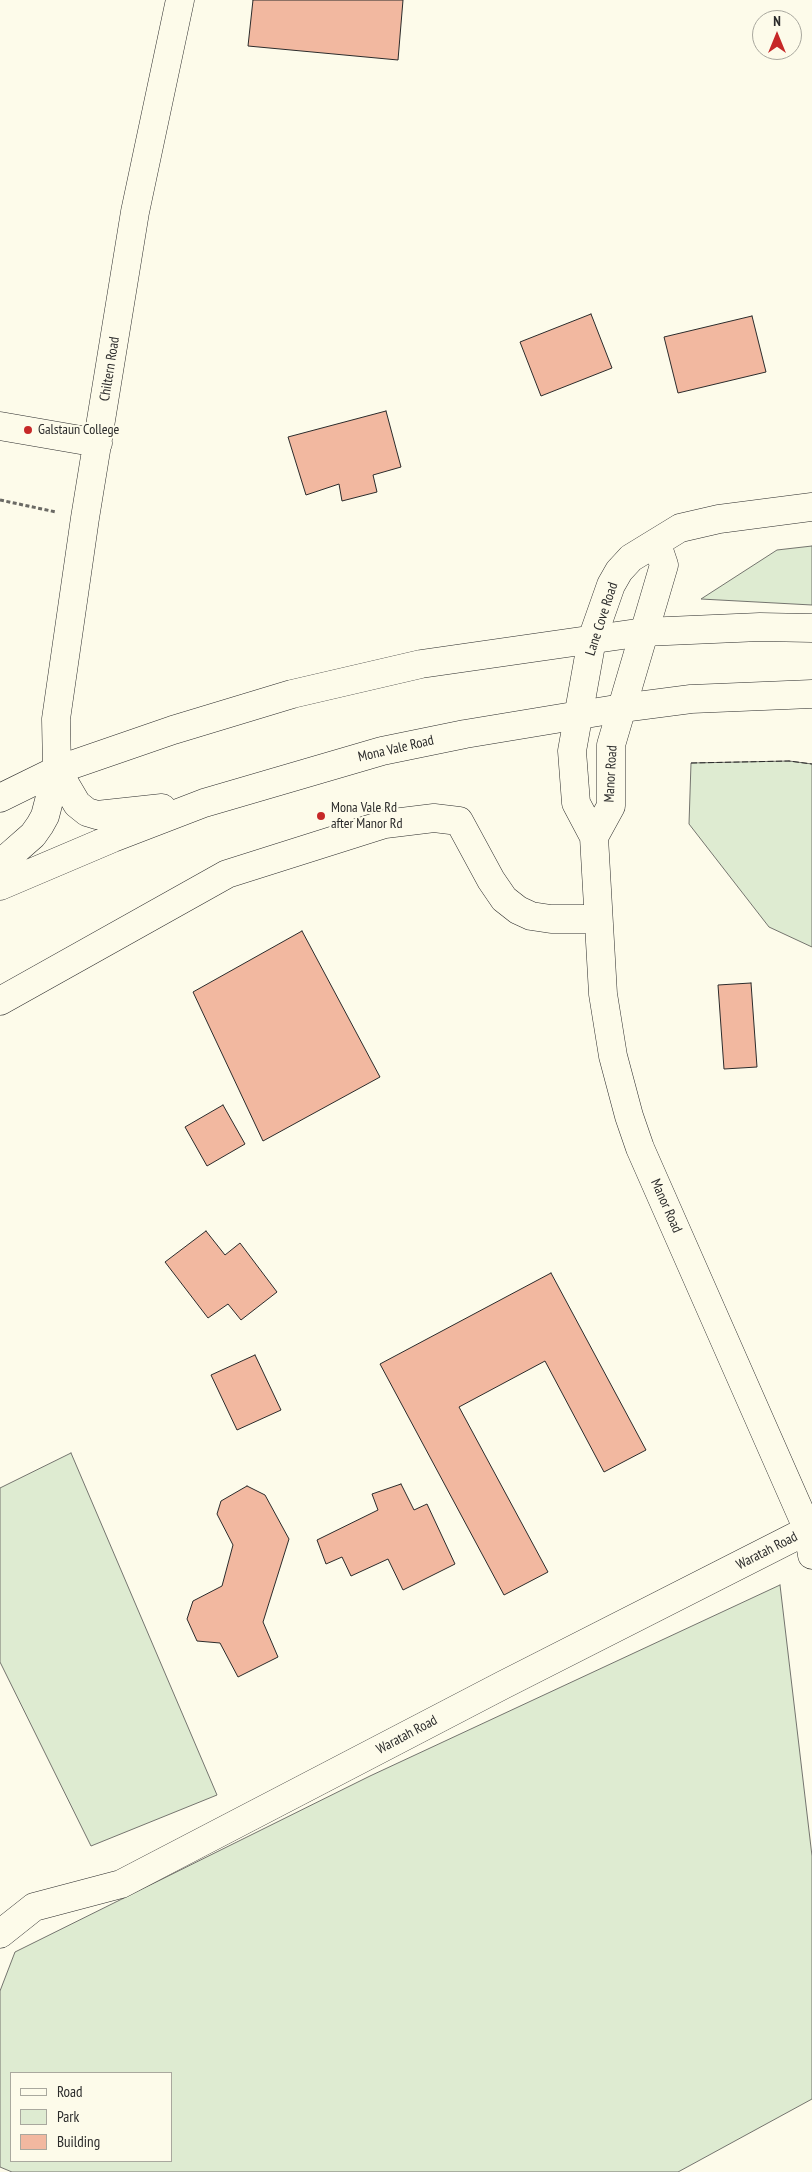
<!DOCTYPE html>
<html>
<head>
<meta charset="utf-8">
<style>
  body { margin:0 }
  #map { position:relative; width:812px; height:2172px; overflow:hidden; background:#fdfbea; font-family:"PT Sans Narrow",sans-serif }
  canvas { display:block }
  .legend { position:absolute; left:10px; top:2072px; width:162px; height:90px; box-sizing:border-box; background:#fdfbea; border:1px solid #a9a89e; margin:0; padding:6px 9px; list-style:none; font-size:15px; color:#2b2b2b }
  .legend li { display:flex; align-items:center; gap:10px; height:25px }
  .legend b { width:25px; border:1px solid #a9a89e }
  .north { position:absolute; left:752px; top:10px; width:50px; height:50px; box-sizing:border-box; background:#fdfbea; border:1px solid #a9a89e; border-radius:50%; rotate:0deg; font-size:14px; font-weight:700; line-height:20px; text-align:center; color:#2b2b2b }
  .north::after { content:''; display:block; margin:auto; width:18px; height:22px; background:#c62828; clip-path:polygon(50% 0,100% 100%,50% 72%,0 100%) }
</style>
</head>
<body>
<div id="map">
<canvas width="812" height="2172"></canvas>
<ul class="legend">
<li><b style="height:6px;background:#fdfbea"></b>Road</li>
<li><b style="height:14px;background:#deebd1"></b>Park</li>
<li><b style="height:14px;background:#f2b8a0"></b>Building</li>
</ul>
<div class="north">N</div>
</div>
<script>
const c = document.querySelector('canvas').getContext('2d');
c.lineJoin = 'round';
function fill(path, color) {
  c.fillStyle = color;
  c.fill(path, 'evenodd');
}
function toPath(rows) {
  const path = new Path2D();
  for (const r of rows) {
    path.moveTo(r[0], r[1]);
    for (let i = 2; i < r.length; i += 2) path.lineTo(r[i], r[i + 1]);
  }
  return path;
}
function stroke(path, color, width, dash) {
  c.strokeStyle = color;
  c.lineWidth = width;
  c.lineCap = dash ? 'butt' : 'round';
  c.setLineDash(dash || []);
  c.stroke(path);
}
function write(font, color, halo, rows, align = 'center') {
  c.font = font + ' "PT Sans Narrow",sans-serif';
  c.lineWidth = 4;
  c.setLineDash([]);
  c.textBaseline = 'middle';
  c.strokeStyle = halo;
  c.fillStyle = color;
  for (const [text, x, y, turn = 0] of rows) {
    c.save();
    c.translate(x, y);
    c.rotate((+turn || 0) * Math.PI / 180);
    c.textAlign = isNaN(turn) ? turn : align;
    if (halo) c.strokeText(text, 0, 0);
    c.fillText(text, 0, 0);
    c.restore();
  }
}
const green = toPath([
  [812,546,812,605,701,599,777,550,812,546],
  [789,761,812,764,812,947,769,927,689,824,691,763,789,761],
  [71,1453,217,1795,91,1846,0,1662,0,1488,71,1453],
  [780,1585,812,1856,812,2099,678,2172,12,2172,0,2167,0,1991,15,1952,370,1776,780,1585],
  [171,2073,171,2161,11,2161,11,2073,171,2073]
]);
const building = toPath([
  [253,0,403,0,398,60,248,46,253,0],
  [591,314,612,368,541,396,520,342,591,314],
  [752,316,766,372,678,393,664,337,752,316],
  [386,411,401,467,373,475,377,492,342,501,339,484,306,495,288,437,386,411],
  [302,931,380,1077,263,1141,193,992,302,931],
  [751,983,757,1067,724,1069,718,985,751,983],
  [223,1105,245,1144,207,1166,185,1127,223,1105],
  [206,1231,225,1255,240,1243,277,1292,241,1320,228,1304,208,1318,165,1262,206,1231],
  [551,1273,646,1450,604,1472,545,1361,459,1407,548,1572,504,1595,380,1364,551,1273],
  [255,1355,281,1410,237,1430,211,1375,255,1355],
  [401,1484,414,1510,427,1504,455,1564,403,1590,388,1559,351,1576,342,1557,326,1564,317,1540,378,1510,372,1494,401,1484],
  [247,1486,265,1495,289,1539,263,1622,278,1657,238,1677,220,1643,197,1641,187,1619,193,1601,222,1586,233,1545,217,1514,221,1501,247,1486]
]);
const path = toPath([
  [0,500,56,512]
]);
const minor = toPath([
  [0,426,98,443],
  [812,507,719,519,680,528,631,558,619,571,611,585,592,639,572,751,576,803,594,837,603,994,613,1056,629,1116,640,1148,808,1530,812,1555],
  [57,770,56,719,85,518,135,212,180,0],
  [594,837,611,806,611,745,664,565,657,544],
  [0,1001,227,874,385,824,434,818,459,821,491,880,504,899,518,910,531,916,551,919,597,919],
  [0,1934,34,1907,121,1884,503,1685,812,1528]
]);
const highway = toPath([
  [57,770,77,804,87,812,97,815,162,808],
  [0,798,57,770,173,730,292,694,421,664,644,632,760,627,812,628],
  [0,864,33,835,40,825,45,816,57,770],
  [0,886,113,838,204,803,382,751,465,734,622,708,691,699,812,694]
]);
const fence = toPath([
  [691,763,789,761,812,764]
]);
const markers = [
  [28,430,5,"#c62828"],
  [321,816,5,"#c62828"]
];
const streetNames = [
  ["Chiltern Road",110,369,-81],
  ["Lane Cove Road",602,619,-72],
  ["Mona Vale Road",396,749,-13],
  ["Manor Road",611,774,-87],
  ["Manor Road",666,1206,66],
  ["Waratah Road",767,1551,-27],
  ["Waratah Road",407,1735,-28]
];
const poiNames = [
  ["Galstaun College",38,430],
  ["Mona Vale Rd",331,808],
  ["after Manor Rd",331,824]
];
fill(green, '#deebd1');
stroke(green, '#74746e', 1);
fill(building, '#f2b8a0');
stroke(building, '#2b2b2b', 1);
stroke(minor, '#2b2b2b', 29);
stroke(highway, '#2b2b2b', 29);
stroke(path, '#6a6964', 3, [4, 2.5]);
stroke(minor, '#fdfbea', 28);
stroke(highway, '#fdfbea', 28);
stroke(fence, '#2b2b2b', 1, [6, 2.5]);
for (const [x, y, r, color] of markers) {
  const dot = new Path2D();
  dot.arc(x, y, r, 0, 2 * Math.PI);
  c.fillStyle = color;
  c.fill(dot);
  stroke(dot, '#fdfbea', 2);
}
write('14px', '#2b2b2b', '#fdfbea', streetNames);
write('14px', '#2b2b2b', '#fdfbea', poiNames, 'left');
</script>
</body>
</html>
